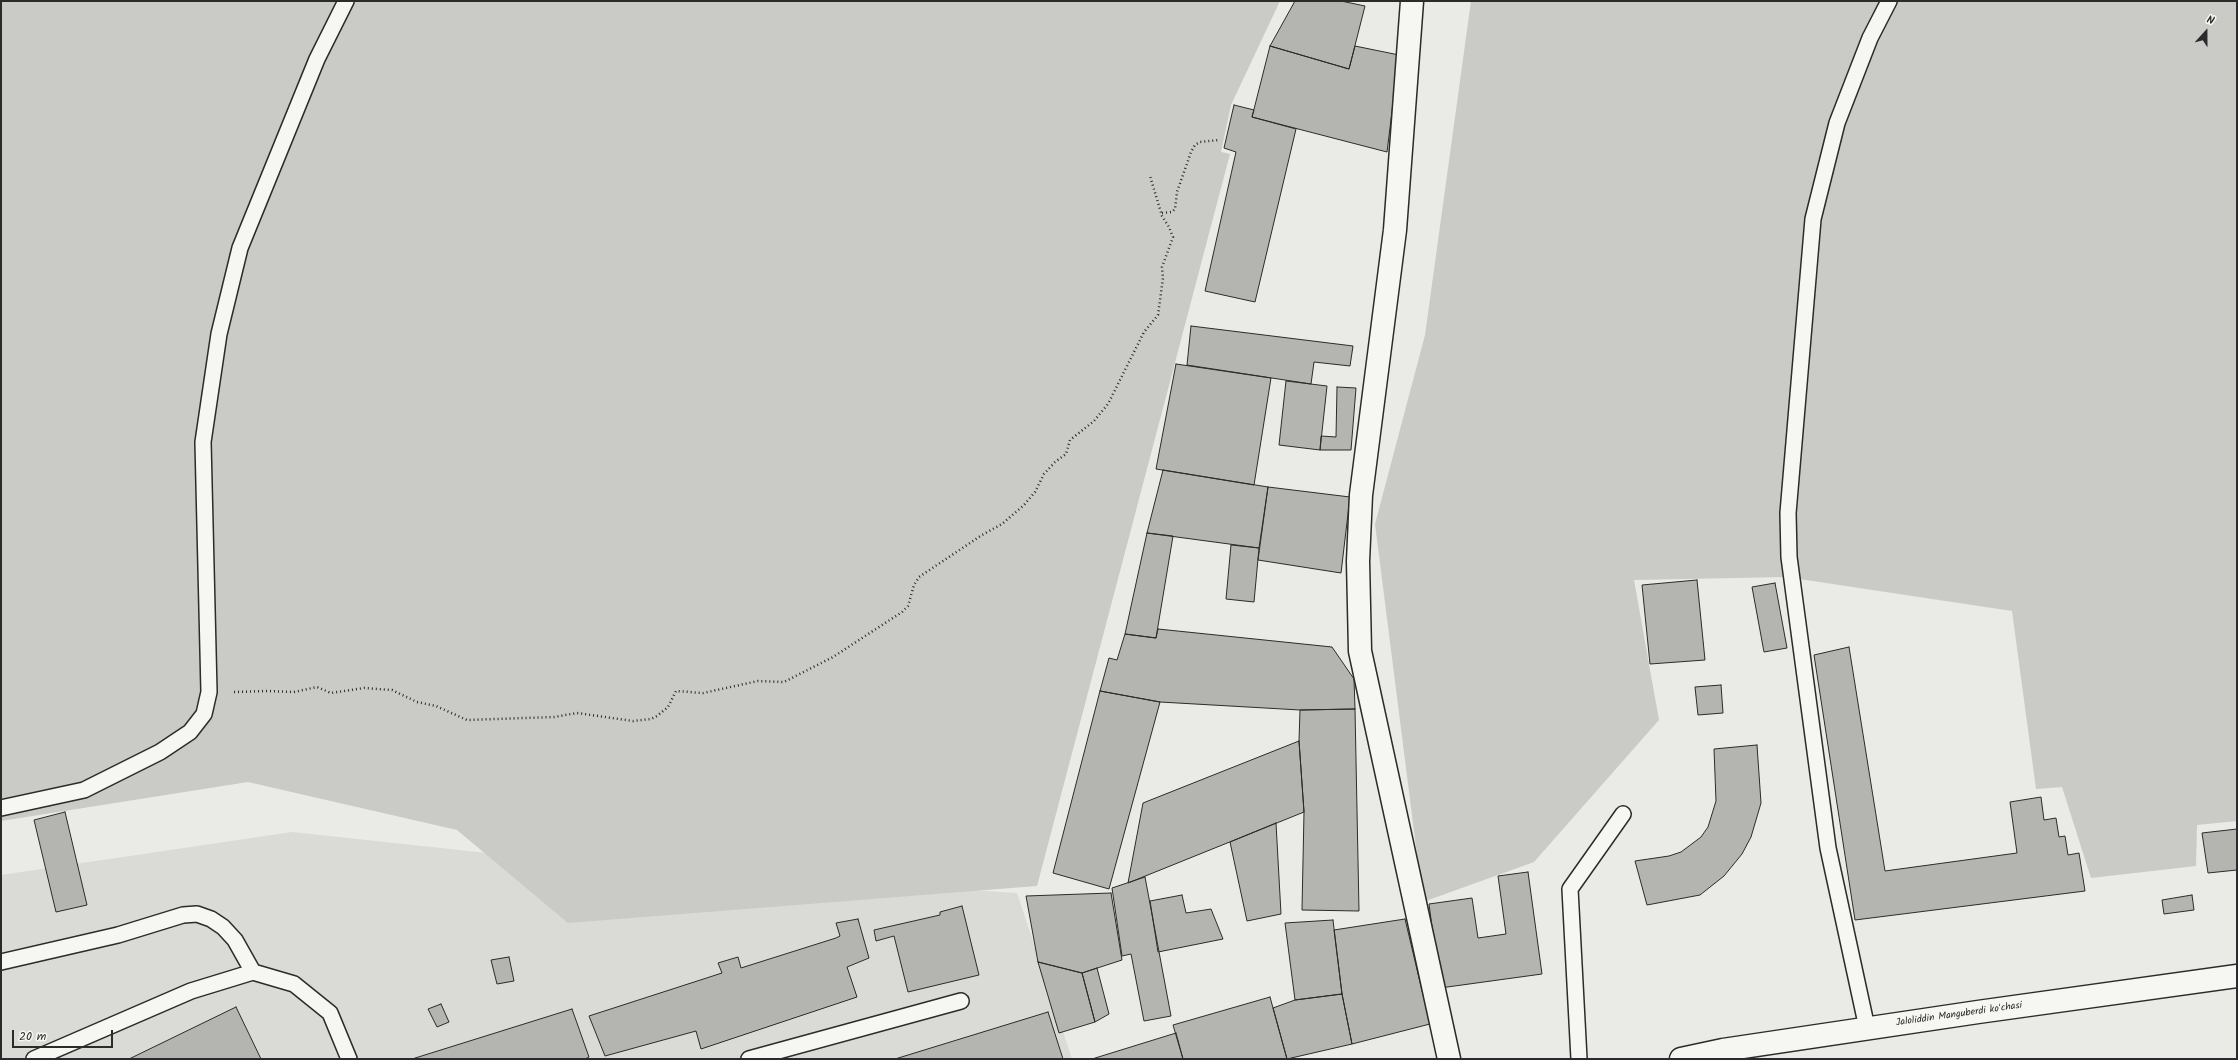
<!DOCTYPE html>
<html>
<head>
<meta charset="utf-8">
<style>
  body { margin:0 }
  #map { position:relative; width:2238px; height:1060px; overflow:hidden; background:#eaeae6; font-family:Kalam,sans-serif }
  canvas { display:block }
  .frame { position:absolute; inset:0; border:2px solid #2b2b2b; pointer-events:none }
  .north { position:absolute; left:2186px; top:12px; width:40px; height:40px; -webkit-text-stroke:3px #f6f6f2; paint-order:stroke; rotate:21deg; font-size:11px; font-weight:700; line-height:16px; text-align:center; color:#2b2b2b }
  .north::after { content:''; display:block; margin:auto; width:14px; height:18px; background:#2b2b2b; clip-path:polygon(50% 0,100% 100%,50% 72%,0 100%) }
  .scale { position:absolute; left:12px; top:1030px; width:101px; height:18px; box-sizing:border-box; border:2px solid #2b2b2b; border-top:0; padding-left:5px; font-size:12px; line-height:14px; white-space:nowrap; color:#2b2b2b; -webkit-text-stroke:3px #f6f6f2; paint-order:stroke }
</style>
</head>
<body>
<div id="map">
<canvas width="2238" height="1060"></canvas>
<div class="frame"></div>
<div class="north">N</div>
<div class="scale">20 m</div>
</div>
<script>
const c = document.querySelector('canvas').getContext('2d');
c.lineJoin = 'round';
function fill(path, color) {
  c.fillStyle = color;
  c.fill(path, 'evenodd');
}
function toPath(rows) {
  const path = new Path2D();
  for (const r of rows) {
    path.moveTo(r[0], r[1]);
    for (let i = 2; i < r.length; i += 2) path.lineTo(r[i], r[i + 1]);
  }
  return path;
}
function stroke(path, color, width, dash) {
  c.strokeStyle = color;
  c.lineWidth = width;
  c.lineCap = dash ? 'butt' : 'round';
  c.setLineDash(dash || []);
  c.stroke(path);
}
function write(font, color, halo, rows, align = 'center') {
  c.font = font + ' Kalam,sans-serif';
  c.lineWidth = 3.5;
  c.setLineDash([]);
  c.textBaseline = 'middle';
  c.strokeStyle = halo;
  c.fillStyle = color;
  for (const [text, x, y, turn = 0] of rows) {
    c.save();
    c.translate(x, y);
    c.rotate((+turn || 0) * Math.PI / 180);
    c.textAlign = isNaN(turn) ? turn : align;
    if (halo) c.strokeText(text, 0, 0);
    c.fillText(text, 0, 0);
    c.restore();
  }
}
const built = toPath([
  [292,832,635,869,1017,893,1072,1059,1,1059,1,875]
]);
const green = toPath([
  [1,1,1280,1,1231,105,1221,152,1230,154,1037,886,568,923,457,830,248,782,1,821],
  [1471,1,2237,1,2237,821,2197,825,2196,866,2091,878,2062,787,2036,789,2012,611,1786,577,1634,580,1659,720,1534,862,1423,902,1375,524,1425,335]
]);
const building = toPath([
  [1295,1,1341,1,1365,6,1349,69,1270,46,1295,1],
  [1270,46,1349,69,1355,46,1399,55,1387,152,1252,117,1270,46],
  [1234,105,1254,110,1252,117,1296,129,1255,302,1205,291,1236,152,1224,148,1234,105],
  [1191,326,1353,346,1350,366,1314,362,1311,384,1187,365,1191,326],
  [1176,364,1271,378,1254,485,1156,469,1176,364],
  [1286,381,1327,386,1320,450,1279,445,1286,381],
  [1337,387,1356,388,1351,450,1320,450,1321,436,1336,437,1337,387],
  [1163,470,1268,487,1259,548,1147,533,1163,470],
  [1268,487,1350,497,1341,573,1258,560,1268,487],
  [1147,533,1173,536,1156,638,1125,634,1147,533],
  [1231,545,1259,548,1254,602,1226,599,1231,545],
  [1697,580,1705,660,1650,664,1642,585,1697,580],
  [1775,583,1787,648,1764,652,1752,587,1775,583],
  [1158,629,1332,647,1354,679,1355,709,1300,710,1160,702,1100,691,1109,658,1117,660,1125,634,1156,638,1158,629],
  [1849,647,1885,871,2017,853,2010,802,2041,797,2044,820,2056,818,2059,837,2065,836,2068,855,2079,853,2085,891,1855,920,1814,655,1849,647],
  [1721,685,1723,713,1698,715,1695,687,1721,685],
  [1100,691,1160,702,1109,889,1053,873,1100,691],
  [1355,709,1359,911,1302,910,1304,812,1299,741,1300,710,1355,709],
  [1299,741,1304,812,1128,883,1143,803,1299,741],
  [1757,745,1761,803,1751,837,1742,854,1724,876,1700,895,1647,905,1635,861,1669,856,1681,852,1701,837,1708,827,1716,801,1714,749,1757,745],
  [65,812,87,905,56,912,34,820,65,812],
  [1276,823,1281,914,1247,921,1230,842,1276,823],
  [2237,829,2237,870,2208,873,2202,833,2237,829],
  [1528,872,1542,974,1440,988,1429,904,1472,898,1478,938,1506,934,1498,876,1528,872],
  [1145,877,1171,1016,1144,1021,1131,954,1122,956,1112,888,1145,877],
  [1111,893,1122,960,1082,973,1038,962,1026,896,1111,893],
  [1182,895,1186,913,1211,909,1223,939,1158,952,1150,901,1182,895],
  [2192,895,2194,910,2164,914,2162,900,2192,895],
  [962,906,979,975,908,992,894,936,876,941,874,930,940,915,940,912,962,906],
  [858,919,869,958,847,967,857,997,701,1049,696,1031,605,1056,589,1016,722,973,718,963,738,957,741,968,836,938,840,936,836,923,858,919],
  [1405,919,1430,1024,1352,1044,1342,994,1334,930,1405,919],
  [1333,920,1342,994,1295,1000,1285,923,1333,920],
  [509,957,514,981,497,984,491,960,509,957],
  [1038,962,1082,973,1095,1022,1059,1033,1038,962],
  [1097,968,1109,1014,1095,1022,1082,973,1097,968],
  [1342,994,1352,1044,1287,1059,1273,1008,1295,1000,1342,994],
  [1270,997,1287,1059,1183,1059,1173,1025,1270,997],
  [441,1004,449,1022,437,1027,428,1009,441,1004],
  [236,1007,261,1059,129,1059,236,1007],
  [572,1009,589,1057,585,1059,412,1059,572,1009],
  [1048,1012,1063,1059,895,1059,1048,1012],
  [1176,1033,1183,1059,1092,1059,1176,1033]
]);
const path = toPath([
  [1162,213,1172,212,1175,209,1177,192,1191,152,1195,145,1200,142,1219,140],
  [234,692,267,691,294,692,317,687,331,693,364,688,392,690,417,702,436,706,467,720,554,717,577,713,633,721,651,719,657,716,668,707,676,691,703,693,758,681,784,682,833,657,902,612,908,606,914,585,919,577,982,535,1002,524,1024,505,1035,492,1044,474,1055,462,1066,454,1070,440,1094,421,1108,404,1144,332,1158,315,1163,278,1162,267,1173,237,1169,227,1162,216,1150,176]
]);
const service = toPath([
  [1,808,84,790,160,752,190,732,204,714,209,692,203,442,219,334,240,248,317,59,346,1],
  [1,962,118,935,183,915,197,914,211,919,223,927,235,940,253,972],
  [1867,1028,1828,848,1789,557,1788,513,1813,219,1837,123,1870,38,1889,1],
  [34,1059,191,991,253,972,294,984,330,1013,349,1059],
  [749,1059,961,1001],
  [1579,1059,1570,889,1623,814]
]);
const minor = toPath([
  [1412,1,1395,230,1361,495,1358,561,1360,651,1449,1059]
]);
const secondary = toPath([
  [1681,1059,1723,1050,1978,1012,2237,976]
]);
const streetNames = [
  ["Jaloliddin Manguberdi koʻchasi",1959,1015,-8]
];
fill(built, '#dadad6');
fill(green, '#cacac7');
fill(building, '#b4b4b1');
stroke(building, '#2b2b2b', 1);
stroke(service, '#2b2b2b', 18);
stroke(minor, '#2b2b2b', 25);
stroke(secondary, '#2b2b2b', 25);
stroke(path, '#2b2b2b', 2.5, [1, 3]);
stroke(service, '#f6f6f2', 15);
stroke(minor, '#f6f6f2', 22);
stroke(secondary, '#f6f6f2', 22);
write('10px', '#2b2b2b', '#f6f6f2', streetNames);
</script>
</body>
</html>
